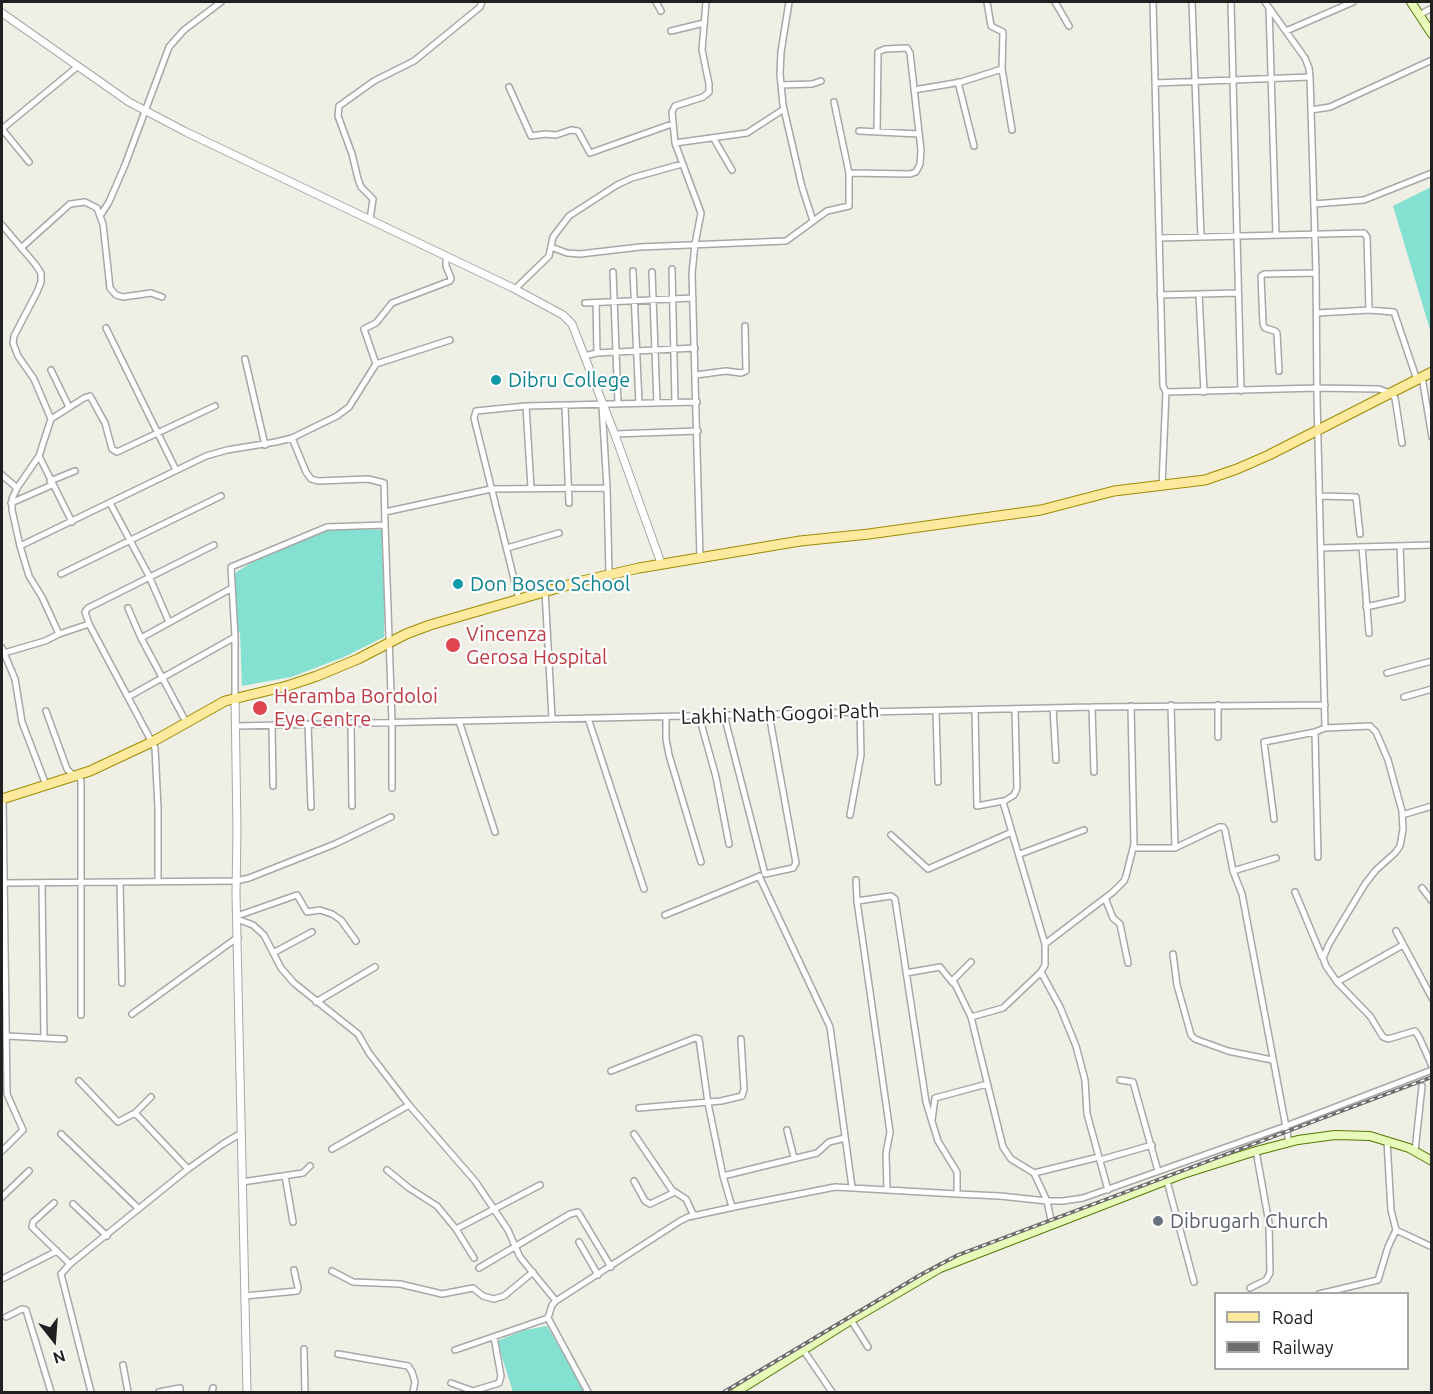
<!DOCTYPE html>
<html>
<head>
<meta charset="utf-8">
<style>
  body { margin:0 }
  #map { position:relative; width:1433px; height:1394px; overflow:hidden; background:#f0efe6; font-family:Ubuntu,sans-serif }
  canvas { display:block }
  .frame { position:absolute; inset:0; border:3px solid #202020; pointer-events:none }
  .legend { position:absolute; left:1214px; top:1292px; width:195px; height:78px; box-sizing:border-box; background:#fff; border:2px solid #a6a6a6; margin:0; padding:8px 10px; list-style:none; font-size:18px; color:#202020 }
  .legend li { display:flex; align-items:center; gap:12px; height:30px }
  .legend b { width:30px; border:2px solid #a6a6a6 }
  .north { position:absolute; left:24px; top:1310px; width:60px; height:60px; -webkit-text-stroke:4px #fff; paint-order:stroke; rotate:163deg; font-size:16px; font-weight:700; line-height:24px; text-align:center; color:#202020 }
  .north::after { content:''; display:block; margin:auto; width:21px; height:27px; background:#202020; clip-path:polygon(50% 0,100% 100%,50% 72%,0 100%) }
</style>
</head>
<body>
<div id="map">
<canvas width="1433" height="1394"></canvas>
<div class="frame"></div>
<ul class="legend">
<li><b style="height:8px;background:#fdea9f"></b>Road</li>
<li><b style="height:8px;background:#6e6e6e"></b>Railway</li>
</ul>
<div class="north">N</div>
</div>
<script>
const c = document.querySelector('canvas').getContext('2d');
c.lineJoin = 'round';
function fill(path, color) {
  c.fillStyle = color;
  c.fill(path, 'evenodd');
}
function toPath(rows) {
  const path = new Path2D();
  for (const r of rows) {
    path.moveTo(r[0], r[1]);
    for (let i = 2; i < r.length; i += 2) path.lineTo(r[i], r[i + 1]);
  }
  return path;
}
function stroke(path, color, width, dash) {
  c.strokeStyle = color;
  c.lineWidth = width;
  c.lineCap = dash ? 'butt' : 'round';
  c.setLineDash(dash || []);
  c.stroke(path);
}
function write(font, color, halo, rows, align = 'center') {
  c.font = font + ' Ubuntu,sans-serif';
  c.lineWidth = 4.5;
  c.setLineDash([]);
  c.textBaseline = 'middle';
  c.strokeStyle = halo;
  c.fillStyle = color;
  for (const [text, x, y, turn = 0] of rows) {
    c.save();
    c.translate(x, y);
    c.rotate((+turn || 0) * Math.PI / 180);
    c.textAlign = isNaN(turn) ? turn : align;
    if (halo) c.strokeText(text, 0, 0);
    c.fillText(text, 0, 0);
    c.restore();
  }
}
const pitch = toPath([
  [1431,187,1431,333,1393,206],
  [330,528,386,530,384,637,344,657,291,677,242,686,240,633,237,630,233,574,256,560],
  [547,1326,584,1389,583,1392,513,1392,497,1341,525,1330]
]);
const minor = toPath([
  [656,2,661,11],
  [789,2,781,52,780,74,783,105,802,187,813,221],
  [1055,2,1069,26],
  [1153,2,1163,386,1166,392,1162,486],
  [1192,2,1201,237],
  [1231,2,1241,391],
  [1265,2,1305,58,1309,68,1310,77],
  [1269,8,1276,235],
  [1419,15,1432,8],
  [671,31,704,23],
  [1286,31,1353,2],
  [1002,69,1012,130],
  [958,82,974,146],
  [1155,83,1310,77,1316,273,1317,399,1325,728,1370,726,1376,732,1388,760,1402,811,1403,829,1400,846,1395,853,1376,870,1365,884,1329,944,1323,958,1326,966,1337,982,1370,1016,1383,1037,1388,1039,1415,1031,1419,1037,1432,1066],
  [781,85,812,84,821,81],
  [509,87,531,136,545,134,556,135,571,130,578,131,590,153,672,124],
  [914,90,961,82,1002,69,1003,32,991,26,987,2],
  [834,102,849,173],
  [1311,110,1330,107,1432,60],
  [2,129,77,67],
  [2,129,29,162],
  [859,131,919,134],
  [714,139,732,170],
  [675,143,747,133,784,109],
  [1314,204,1364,200,1432,173],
  [100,216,109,202,125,165,169,47,184,30,221,2],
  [370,220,373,199,361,187,358,179,352,154,338,116,339,106,374,81,414,61,480,7,482,2],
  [2,225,35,264,41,273,41,282,37,292,14,336,13,343,18,356,34,379,51,419,39,456,17,488,12,499,12,510,20,546],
  [1159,238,1364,233,1367,237,1369,310,1317,313],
  [551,247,567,253,580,254,640,247,786,241,827,211,849,206,849,173,910,174,916,172,920,164,921,150,910,53,907,48,885,49,878,52,877,132],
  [21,248,70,204,85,202,97,208,103,224,110,288,116,295,123,297,151,293,162,297],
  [672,269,675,402],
  [633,271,639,403],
  [613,272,618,404],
  [652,272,657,403],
  [515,289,549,256,553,237,569,216,617,185,632,178,682,164],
  [1199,294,1204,392],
  [1160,295,1238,293],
  [585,303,693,298],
  [596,303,597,353],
  [1369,310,1394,312,1417,380],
  [106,328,176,470],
  [584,356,597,353,695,348],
  [245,359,265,445],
  [376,364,364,329,376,323,392,303,450,281,451,278,446,266,446,257],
  [51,370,69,407],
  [1279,371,1277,333,1275,331,1265,328,1263,324,1261,276,1264,274,1316,273],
  [696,375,726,371,741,373,746,371,745,326],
  [1422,377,1432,437],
  [1166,392,1317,388,1379,389,1390,393,1395,398,1402,443],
  [526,406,531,488],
  [565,406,569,503],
  [602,406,607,488,609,574],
  [51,419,84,398,90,396,105,423,112,449,117,452,215,406],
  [615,434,698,431],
  [292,438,306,472,311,479,318,481,368,479,384,483,385,525],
  [39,456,72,522],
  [2,475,17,488],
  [50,481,75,471],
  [1320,496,1356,497,1360,534],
  [11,503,52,485],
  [110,503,148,574,169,622],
  [385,512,491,489,607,488],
  [1362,547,1369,633],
  [507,548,559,533],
  [1321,548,1432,545],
  [700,557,692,273,695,244,701,213,675,143,672,112,675,106,703,97,709,92,709,84,702,50,706,2],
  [61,574,221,496],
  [545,591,552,718],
  [519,599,474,418,476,411,526,406,697,402],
  [1366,607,1402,599,1400,546],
  [128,608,141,638,186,722],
  [59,634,42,597,29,576,20,546,206,456,227,450,276,442,292,438,337,416,349,407,376,364,450,340],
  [141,638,232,588],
  [2,648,15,679,22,722,46,785],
  [4,653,45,641,59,634,89,624],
  [1387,673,1432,661],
  [128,697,235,637],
  [235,697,235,637,231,567,327,527,385,525,392,722,392,788],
  [1404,697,1432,689],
  [1171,705,1175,848,1219,827,1223,827,1225,830,1233,871,1242,894,1289,1143],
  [1218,705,1218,737],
  [1092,707,1094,772],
  [1053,708,1056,760],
  [975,710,977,806,1003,801],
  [1015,710,1017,788,1014,795,1003,802,1045,944,1045,965,1041,972,1003,1008,971,1017,1003,1147,1011,1159,1034,1173,1047,1201,1052,1225],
  [46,711,67,769,74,776],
  [936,711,938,782],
  [724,715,765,874,793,868,796,863,769,714],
  [699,716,716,777,729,844],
  [666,717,666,739,669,755,701,862],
  [588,718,644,889],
  [459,721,495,832],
  [351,723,352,806],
  [308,724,311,807],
  [272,725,273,786],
  [236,726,1092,707,1325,705],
  [1315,732,1318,857],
  [78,775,81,781,81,1015],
  [850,815,861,755,860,712],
  [1402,815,1432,806],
  [1274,819,1264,742,1315,732,1325,728],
  [891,835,928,869,1012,832],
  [1133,848,1175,848],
  [1020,854,1084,830],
  [1233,871,1276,858],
  [759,876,830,1027,852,1187],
  [856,880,857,901,890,1132,886,1153,887,1189],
  [120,882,122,983],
  [158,882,158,808,155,748,89,624,85,612,88,608,214,545],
  [2,883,236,881,249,878,335,844,391,817],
  [42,883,44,1038],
  [1422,888,1432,901],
  [1295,892,1322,957],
  [1105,898,1113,918,1120,924,1128,963],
  [857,901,891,896,895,899,926,1102,938,1141,957,1172,957,1194,1000,1196,1047,1201,1063,1201,1083,1198,1286,1126,1432,1070],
  [665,915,760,876],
  [237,916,297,895,307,912,320,910,332,914,341,920,356,941],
  [237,919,253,925,264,935,281,968,294,983,358,1034,369,1053,409,1105,475,1181,508,1230,520,1257,556,1301],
  [1396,931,1432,998],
  [1045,944,1113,892,1124,881,1126,876,1134,844,1131,706],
  [273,953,312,932],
  [1173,954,1177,985,1191,1035,1195,1039,1228,1051,1272,1060],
  [971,962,953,980,971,1017],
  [1041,972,1060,1007,1076,1046,1085,1080,1087,1114,1108,1190],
  [906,973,940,967,953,983],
  [1337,982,1403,945],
  [316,1002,375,967],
  [132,1014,238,937],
  [7,1036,64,1039],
  [611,1071,695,1038,699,1039,708,1103,723,1176,817,1153,829,1142,845,1138],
  [1120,1080,1133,1082,1158,1171],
  [79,1081,118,1122,133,1114,137,1115,188,1169],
  [639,1108,721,1101,742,1096,744,1089,741,1039],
  [135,1113,151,1097],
  [932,1120,935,1098,987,1084],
  [787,1130,794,1158],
  [61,1134,139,1209],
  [634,1134,672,1190,686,1199,694,1216],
  [1387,1141,1391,1210,1396,1230],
  [332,1149,409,1105],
  [2,1151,23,1130,7,1094,3,798],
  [1415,1151,1422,1086],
  [1100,1160,1152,1145],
  [387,1170,409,1188,437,1206,456,1229,540,1185],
  [1034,1173,1099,1157],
  [285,1176,293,1222],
  [723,1176,732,1207],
  [634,1181,645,1201,650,1204,675,1192],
  [1167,1181,1194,1282],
  [242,1182,303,1173,310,1166],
  [2,1197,29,1171],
  [54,1203,33,1222,32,1227,70,1264],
  [73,1204,107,1236],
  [456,1229,474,1258],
  [579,1242,598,1275],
  [479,1268,570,1214,578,1212,611,1267],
  [332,1271,353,1282,400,1284,442,1294,473,1288,483,1296,494,1299,504,1296,533,1272],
  [2,1279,57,1251],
  [1250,1288,1266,1280,1270,1273,1269,1223,1256,1151],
  [1319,1294,1378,1280,1388,1247,1396,1230,1432,1247],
  [245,1296,297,1291,298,1288,294,1270],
  [6,1317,22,1309,26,1310,51,1392],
  [851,1320,868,1347],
  [304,1349,305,1392],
  [455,1350,548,1318],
  [804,1351,832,1392],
  [338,1354,408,1366,412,1372,415,1382,413,1392],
  [123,1365,128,1392],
  [451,1383,473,1391,499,1383,501,1376,494,1337],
  [91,1392,61,1274,70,1264,188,1169,223,1144,238,1135,242,1135],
  [159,1392,180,1388,180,1392],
  [212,1392,213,1388],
  [588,1392,548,1318,552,1305,556,1301,680,1221,688,1217,739,1206,835,1187,957,1194]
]);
const tertiary = toPath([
  [2,13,129,102,186,132,513,288,563,315,572,324,615,435,661,563],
  [235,697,237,830,236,894,247,1392]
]);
const secondary = toPath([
  [1411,2,1432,34],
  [736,1392,851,1320,940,1268,1183,1174,1256,1151,1298,1140,1335,1135,1370,1136,1409,1148,1432,1161]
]);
const primary = toPath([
  [2,799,90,771,152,742,225,701,287,686,317,676,358,659,406,634,430,625,582,581,639,568,800,541,869,534,1041,510,1114,491,1205,480,1237,469,1269,455,1432,372]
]);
const rail = toPath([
  [724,1392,922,1274,958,1255,1432,1077]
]);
const markers = [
  [496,380,6,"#0f9aa8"],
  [458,584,6,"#0f9aa8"],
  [453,645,8,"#e0444e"],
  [260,708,8,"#e0444e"],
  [1158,1221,6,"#6b7280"]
];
const cultureNames = [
  ["Dibru College",508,380],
  ["Don Bosco School",470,584]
];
const healthNames = [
  ["Vincenza",466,634],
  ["Gerosa Hospital",466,657],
  ["Heramba Bordoloi",274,696],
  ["Eye Centre",274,719]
];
const streetNames = [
  ["Lakhi Nath Gogoi Path",780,714,-2]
];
const worshipNames = [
  ["Dibrugarh Church",1170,1221]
];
fill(pitch, '#84e0d1');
stroke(minor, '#a7a7a7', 8);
stroke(tertiary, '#a7a7a7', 9);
stroke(secondary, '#527a04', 10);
stroke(primary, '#9c8c00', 11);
stroke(minor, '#fff', 5);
stroke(tertiary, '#fff', 7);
stroke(secondary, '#e8faba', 8);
stroke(primary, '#fdea9f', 9);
stroke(rail, '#6e6e6e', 4);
stroke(rail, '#fff', 1.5, [4.5]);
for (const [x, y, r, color] of markers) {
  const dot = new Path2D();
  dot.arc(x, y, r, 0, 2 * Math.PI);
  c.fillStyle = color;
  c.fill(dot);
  stroke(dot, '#fff', 2);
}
write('20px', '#0d838f', '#fff', cultureNames, 'left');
write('20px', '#be3a42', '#fff', healthNames, 'left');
write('20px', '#202020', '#fff', streetNames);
write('20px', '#5b616d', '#fff', worshipNames, 'left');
</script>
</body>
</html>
